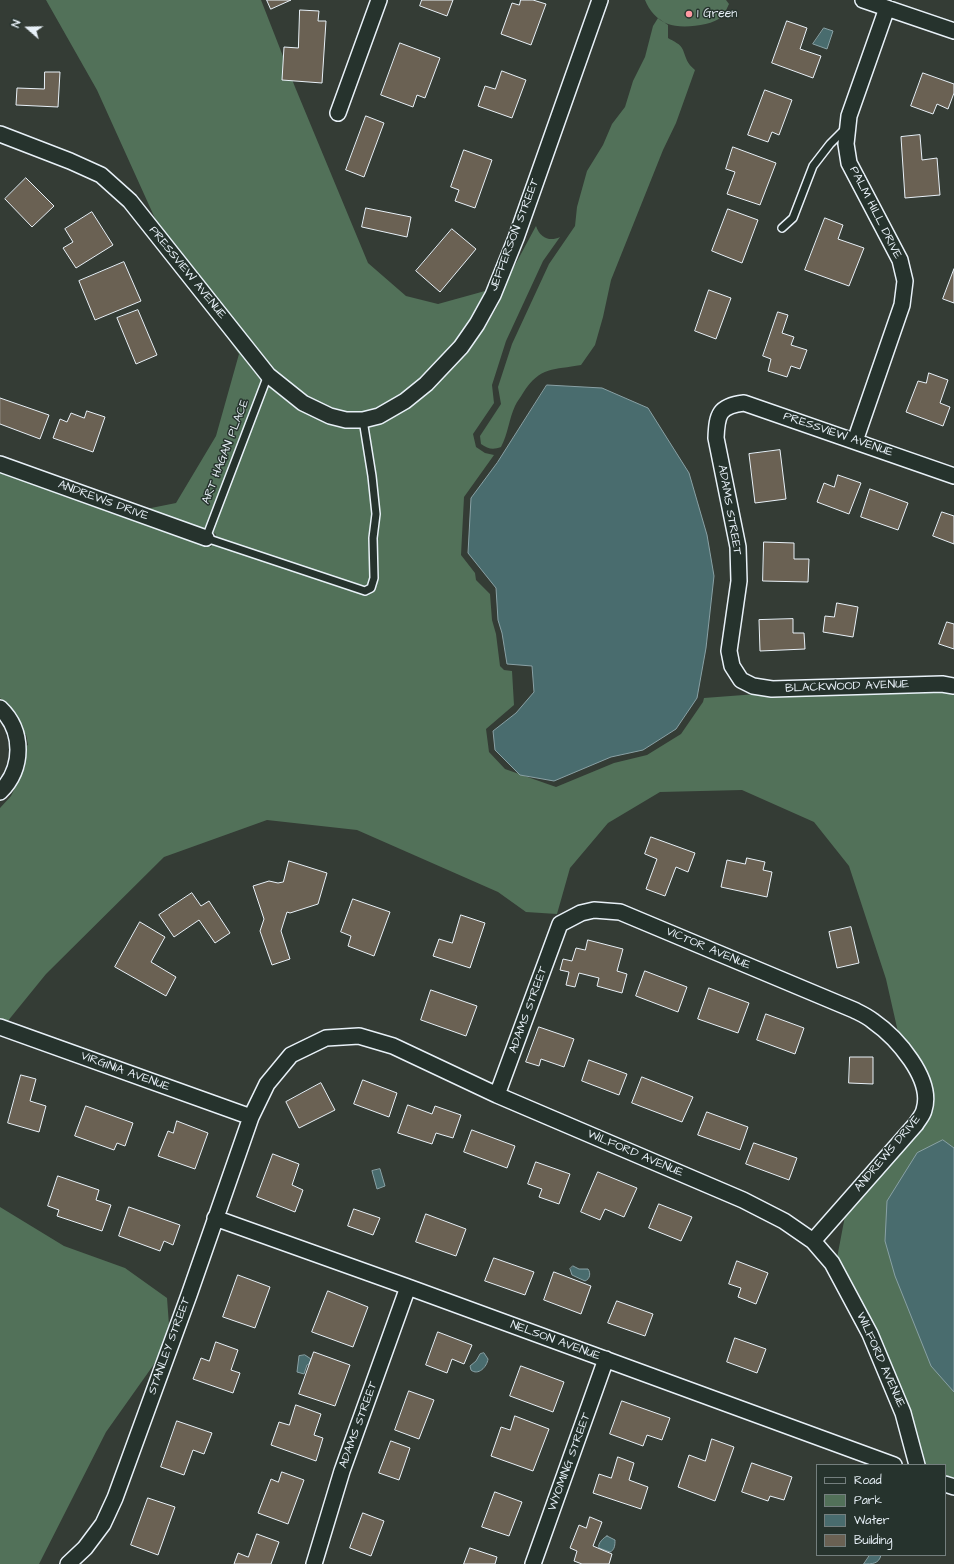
<!DOCTYPE html>
<style>
body{margin:0}
#map{position:relative;width:954px;height:1564px;overflow:hidden;background:#343c35;font-family:"Architects Daughter",sans-serif}
canvas{display:block}
.legend{position:absolute;left:816px;top:1464px;width:130px;height:92px;box-sizing:border-box;background:#26332d;border:1px solid #747f7e;margin:0;padding:5px 7px;list-style:none;font-size:12px;color:#e8f1f8}
.legend li{display:flex;align-items:center;gap:8px;height:20px}
.legend b{width:20px;border:1px solid #747f7e}
.north{position:absolute;left:8px;top:8px;width:40px;height:40px;-webkit-text-stroke:3px #26332d;paint-order:stroke;rotate:290deg;font-size:11px;font-weight:700;line-height:16px;text-align:center;color:#e8f1f8}
.north::after{content:'';display:block;margin:auto;width:14px;height:18px;background:#e8f1f8;clip-path:polygon(50% 0,100% 100%,50% 72%,0 100%)}
</style>
<div id="map">
<canvas width="954" height="1564"></canvas>
<ul class="legend">
<li><b style="height:5px;background:#26332d"></b>Road</li>
<li><b style="height:11px;background:#527159"></b>Park</li>
<li><b style="height:11px;background:#496c6e"></b>Water</li>
<li><b style="height:11px;background:#6a6153"></b>Building</li>
</ul>
<div class="north">N</div>
</div>
<script>
const c = document.querySelector('canvas').getContext('2d');
c.lineJoin = 'round';
function paint(path, color) {
  c.fillStyle = color;
  c.fill(path, 'evenodd');
}
function stroke(path, color, width, dash) {
  c.strokeStyle = color;
  c.lineWidth = width;
  c.lineCap = dash ? 'butt' : 'round';
  c.setLineDash(dash || []);
  c.stroke(path);
}
function write(font, color, halo, rows, align = 'center') {
  c.font = font + ' "Architects Daughter",sans-serif';
  c.lineWidth = 3;
  c.setLineDash([]);
  c.textBaseline = 'middle';
  c.strokeStyle = halo;
  c.fillStyle = color;
  for (const [text, x, y, turn = 0] of rows) {
    c.save();
    c.translate(x, y);
    c.rotate((+turn || 0) * Math.PI / 180);
    c.textAlign = isNaN(turn) ? turn : align;
    if (halo) c.strokeText(text, 0, 0);
    c.fillText(text, 0, 0);
    c.restore();
  }
}
paint(new Path2D(`
 M46,0H261L295,87L368,263L406,296L438,304L485,291L470,321L455,342L420,379L400,396L375,410L361,413H346L333,410L308,398L274,370L158,225L97,90Z
 M645,0H726L729,4C727,8 725,14 721,17C712,26 680,29 668,24C657,20 649,10 645,0Z
 M658,18L668,25V38C673,41 681,44 683,50C687,60 686,62 695,70L676,123L663,150L611,280L603,317L595,345L581,365C554,370 540,366 523,393C521,397 517,401 515,406C509,419 508,434 501,447C493,450 488,449 481,444L480,436L501,404L498,387L512,344L549,264L575,226L577,207L587,171L603,145L612,124L625,107L633,81L645,57L653,26Z
 M536,226C540,238 550,242 560,237L543,261L506,341L492,385L494,403L473,434L476,447L485,453L494,455L464,497L461,555L475,573L476,580L490,594L492,620L496,634L500,666L504,670L512,671L514,705L486,729L489,752L505,769L556,787L614,763L647,755L681,734L703,702L704,698L757,694L942,691L954,694V1479L945,1476V1465H925L910,1411L878,1332L837,1258L845,1216L923,1128L932,1112L934,1095L929,1076L917,1055L898,1032L886,979L849,866L814,822L742,790L660,792L608,823L570,868L557,914L526,912L498,892L357,830L267,820L164,857L46,974L7,1022L0,1019V808L11,796L25,767L26,746L28,745L26,734H24L16,714L0,698V472L211,547L216,534L146,509L176,503L216,436L239,354L213,318L261,379L344,427L358,428V429L371,427V426L383,423L411,407L432,389L467,351L484,329L498,305L508,278Z
 M0,1207L64,1246L125,1268L167,1298L169,1325L157,1360L106,1432L39,1564H0Z`), '#527159');
const water = new Path2D(`
 M824,28L833,31L827,49L813,44Z
 M547,385L602,388L648,408L689,473L707,535L714,576L706,648L697,698L676,729L643,750L611,757L554,781L520,775L495,750L493,731L516,713L534,692L532,666L507,664L502,633L498,620L496,588L468,553L471,498L497,463Z
 M943,1140L954,1148V1392L931,1366L895,1276L885,1241L887,1201L917,1153Z
 M380,1169L385,1186L377,1189L372,1171Z
 M573,1266L579,1269H588C591,1273 590,1279 585,1281L572,1275L570,1269Z
 M484,1353L488,1359C487,1367 478,1376 471,1370L470,1366L476,1361L480,1354Z
 M305,1355L311,1359L309,1364L307,1365L304,1374L297,1372L299,1356Z
 M607,1536L615,1540C615,1544 615,1550 610,1552L599,1548C597,1544 604,1537 607,1536Z
 M870,1555H881C879,1564 872,1564 864,1564Z`);
paint(water, '#496c6e');
stroke(water, '#89a1a5', 1);
const building = new Path2D(`
 M267,0H291L271,9Z
 M422,0H453L447,16L420,6Z
 M521,0H533L546,4L531,45L501,34L512,3L519,5Z
 M300,10L319,11L318,21H326L322,83L282,80L284,47L298,48Z
 M787,21L807,28L800,49L821,56L813,78L772,63Z
 M400,43L440,58L425,98L417,95L413,107L381,95Z
 M502,71L526,80L512,118L478,106L485,86L495,89Z
 M45,72H60L58,107L16,105L17,88L44,89Z
 M923,73L954,84V93L948,109L937,104L933,114L911,106Z
 M765,90L792,100L779,135L772,132L768,142L748,135Z
 M366,116L384,123L364,177L346,170Z
 M920,135L922,160L937,158L940,195L905,198L901,137Z
 M733,147L776,163L760,205L727,194L735,172L726,169Z
 M464,150L492,160L475,208L455,201L459,190L451,187Z
 M26,178L54,206L32,227L5,199Z
 M366,208L411,217L407,237L362,227Z
 M728,209L758,220L742,263L712,251Z
 M92,212L113,245L76,268L63,248L73,242L65,229Z
 M825,218L843,225L838,239L864,248L849,286L805,270Z
 M452,229L476,249L440,292L416,271Z
 M124,262L141,301L95,320L79,281Z
 M954,269V303L943,299Z
 M709,290L731,298L716,339L695,331Z
 M138,310L157,355L136,364L117,318Z
 M778,312L788,315L782,333L794,337L791,345L807,350L800,369L791,366L787,377L768,371L771,359L763,356Z
 M929,373L948,380L940,403L950,407L943,426L906,412L918,381L926,383Z
 M0,398L49,415L40,439L0,424Z
 M87,411L105,417L93,452L53,438L60,419L67,422L71,413L84,418Z
 M780,450L786,499L755,503L749,454Z
 M838,475L861,483L849,514L817,502L824,483L834,487Z
 M870,489L908,503L898,530L861,517Z
 M942,512L954,516V544L933,536Z
 M764,542L794,543V559H809L808,582L763,581Z
 M837,603L858,607L853,637L823,632L825,616L834,617Z
 M793,619V633H804L805,649L760,651L759,620Z
 M947,622L954,624V649L939,644Z
 M651,837L695,853L688,872L676,867L665,896L646,889L657,859L645,854Z
 M747,858L765,862L763,870L772,872L767,897L721,887L727,860L745,864Z
 M289,861L327,873L318,904L290,913L287,912L281,931L290,959L272,965L260,931L264,919L253,886L269,881L278,883L283,882Z
 M192,893L201,906L209,901L230,933L215,943L199,920L174,937L159,915Z
 M353,899L390,912L374,956L348,946L351,936L341,932Z
 M461,915L485,923L470,968L433,956L439,939L452,943Z
 M140,922L165,937L151,962L176,977L166,996L115,967Z
 M851,927L859,963L837,968L829,932Z
 M588,940L623,949L617,971L627,974L622,993L597,986L599,978L579,973L575,987L566,985L569,972L560,970L563,959L572,961L576,948L585,950Z
 M645,971L687,987L678,1012L636,996Z
 M709,988L749,1003L738,1033L698,1019Z
 M431,990L477,1006L466,1036L421,1020Z
 M766,1014L804,1028L795,1054L757,1040Z
 M539,1027L574,1039L564,1067L541,1059L539,1066L526,1062Z
 M850,1057H873V1084L849,1083Z
 M589,1060L627,1074L619,1095L582,1081Z
 M21,1075L36,1079L30,1101L46,1106L39,1132L8,1123Z
 M642,1077L693,1097L682,1122L632,1103Z
 M363,1080L397,1093L389,1117L354,1104Z
 M321,1083L335,1110L299,1128L286,1102Z
 M408,1105L432,1114L435,1106L461,1115L453,1138L436,1133L432,1144L398,1133Z
 M86,1106L133,1123L125,1146L117,1143L114,1150L75,1136Z
 M707,1112L748,1127L740,1150L698,1135Z
 M177,1121L208,1133L195,1169L158,1156L168,1131L173,1133Z
 M472,1130L515,1146L507,1168L464,1152Z
 M754,1143L797,1158L789,1180L746,1164Z
 M273,1154L299,1164L292,1185L303,1190L295,1212L257,1197Z
 M536,1162L570,1174L559,1204L539,1197L542,1189L528,1184Z
 M598,1172L637,1188L624,1217L605,1209L600,1220L581,1212Z
 M58,1176L99,1190L96,1200L111,1205L102,1231L57,1216L59,1210L48,1206Z
 M659,1204L692,1217L681,1241L649,1228Z
 M129,1207L180,1225L173,1245L164,1241L160,1251L119,1236Z
 M354,1209L380,1218L373,1235L348,1226Z
 M426,1214L466,1229L456,1256L416,1242Z
 M494,1258L534,1272L525,1295L485,1281Z
 M737,1261L768,1273L756,1304L738,1297L741,1288L729,1284Z
 M554,1272L591,1286L581,1314L544,1300Z
 M238,1275L270,1287L255,1328L223,1317Z
 M328,1291L368,1307L353,1347L312,1332Z
 M617,1301L653,1314L645,1336L608,1323Z
 M438,1332L472,1345L464,1364L452,1359L447,1373L426,1365Z
 M735,1338L766,1349L757,1373L727,1362Z
 M216,1342L238,1350L231,1370L240,1373L233,1393L193,1379L201,1358L209,1361Z
 M314,1352L350,1365L335,1406L299,1394Z
 M521,1366L564,1382L553,1412L510,1396Z
 M409,1391L434,1400L419,1439L395,1430Z
 M622,1401L670,1418L662,1440L647,1435L643,1446L610,1434Z
 M296,1405L321,1414L314,1435L323,1438L316,1461L271,1445L279,1422L289,1425Z
 M515,1416L549,1429L533,1471L491,1456L501,1427L510,1430Z
 M177,1421L212,1433L204,1454L193,1450L184,1475L161,1467Z
 M712,1439L734,1447L715,1501L678,1487L689,1455L705,1461Z
 M391,1441L410,1448L399,1480L379,1473Z
 M618,1457L634,1463L629,1480L648,1487L641,1509L593,1493L599,1474L611,1478Z
 M752,1463L792,1477L784,1500L770,1496L768,1501L742,1492Z
 M282,1472L304,1480L288,1524L258,1513L271,1479L278,1482Z
 M495,1492L522,1502L509,1536L482,1527Z
 M148,1498L175,1507L158,1555L131,1545Z
 M363,1513L384,1521L371,1556L350,1548Z
 M590,1517L602,1522L593,1546L612,1554L609,1564H582L574,1561L577,1551L570,1548L579,1525L586,1528Z
 M257,1534L279,1542L271,1564H234L238,1553L248,1557Z
 M470,1548L497,1557L495,1564H464Z`);
paint(building, '#6a6153');
stroke(building, '#e8f1f8', 1);
const lane = new Path2D(`
 M782,228L793,218L813,166L830,144L845,129
 M268,375L206,538L365,591L371,588L374,578L373,538L376,514L372,476L363,420`);
const street = new Path2D(`
 M863,0L954,31
 M338,113L379,0
 M0,134L70,161L101,175L130,201L268,375L303,403L330,416L346,420H363L379,416L405,401L426,384L461,347L477,324L493,295L516,238L600,0
 M855,441L902,305L905,281L900,260L849,163L846,144L849,116L887,8
 M0,464L206,538
 M954,476L744,403C719,406 717,414 716,438L738,547L739,581L729,651L732,666L741,680L753,686L772,689L942,684L954,686
 M0,708C24,731 24,768 0,792
 M0,1027L251,1117
 M497,1095L560,924L581,913L594,910L620,912L854,1010C860,1013 867,1016 873,1021C896,1037 934,1079 924,1110C923,1115 919,1119 916,1124L813,1241
 M215,1218L408,1287L894,1465
 M945,1484L954,1487
 M68,1564L85,1548L103,1524L115,1498L189,1295L251,1117L267,1084L291,1055L326,1038L359,1036L393,1046L497,1095L743,1200L784,1221L813,1241L832,1263L870,1334L903,1413L917,1465
 M314,1564L342,1471L408,1287
 M533,1564L606,1359`);
stroke(lane, '#e8f1f8', 10);
stroke(street, '#e8f1f8', 18);
stroke(lane, '#26332d', 7);
stroke(street, '#26332d', 15);
for (const [x, y, r, color] of [
 [689,14,4,"#ff9aa2"]
]) {
  const dot = new Path2D();
  dot.arc(x, y, r, 0, 2 * Math.PI);
  c.fillStyle = color;
  c.fill(dot);
  stroke(dot, '#26332d', 1.5);
}
write('12px', '#e8f1f8', '#26332d', [
 ["1 Green",697,14]
], 'left');
write('12px', '#e8f1f8', '#26332d', [
 ["PALM HILL DRIVE",875,213,63],
 ["JEFFERSON STREET",515,235,-69],
 ["PRESSVIEW AVENUE",187,273,51],
 ["PRESSVIEW AVENUE",838,435,19],
 ["ART HAGAN PLACE",226,452,-69],
 ["ANDREWS DRIVE",103,501,20],
 ["ADAMS STREET",729,510,80],
 ["BLACKWOOD AVENUE",847,687,-2],
 ["VICTOR AVENUE",708,949,23],
 ["ADAMS STREET",529,1010,-70],
 ["VIRGINIA AVENUE",125,1072,20],
 ["WILFORD AVENUE",635,1154,23],
 ["ANDREWS DRIVE",888,1154,-50],
 ["NELSON AVENUE",555,1341,20],
 ["STANLEY STREET",170,1346,-70],
 ["WILFORD AVENUE",880,1360,66],
 ["ADAMS STREET",359,1425,-70],
 ["WYOMING STREET",570,1462,-70]
]);
</script>
